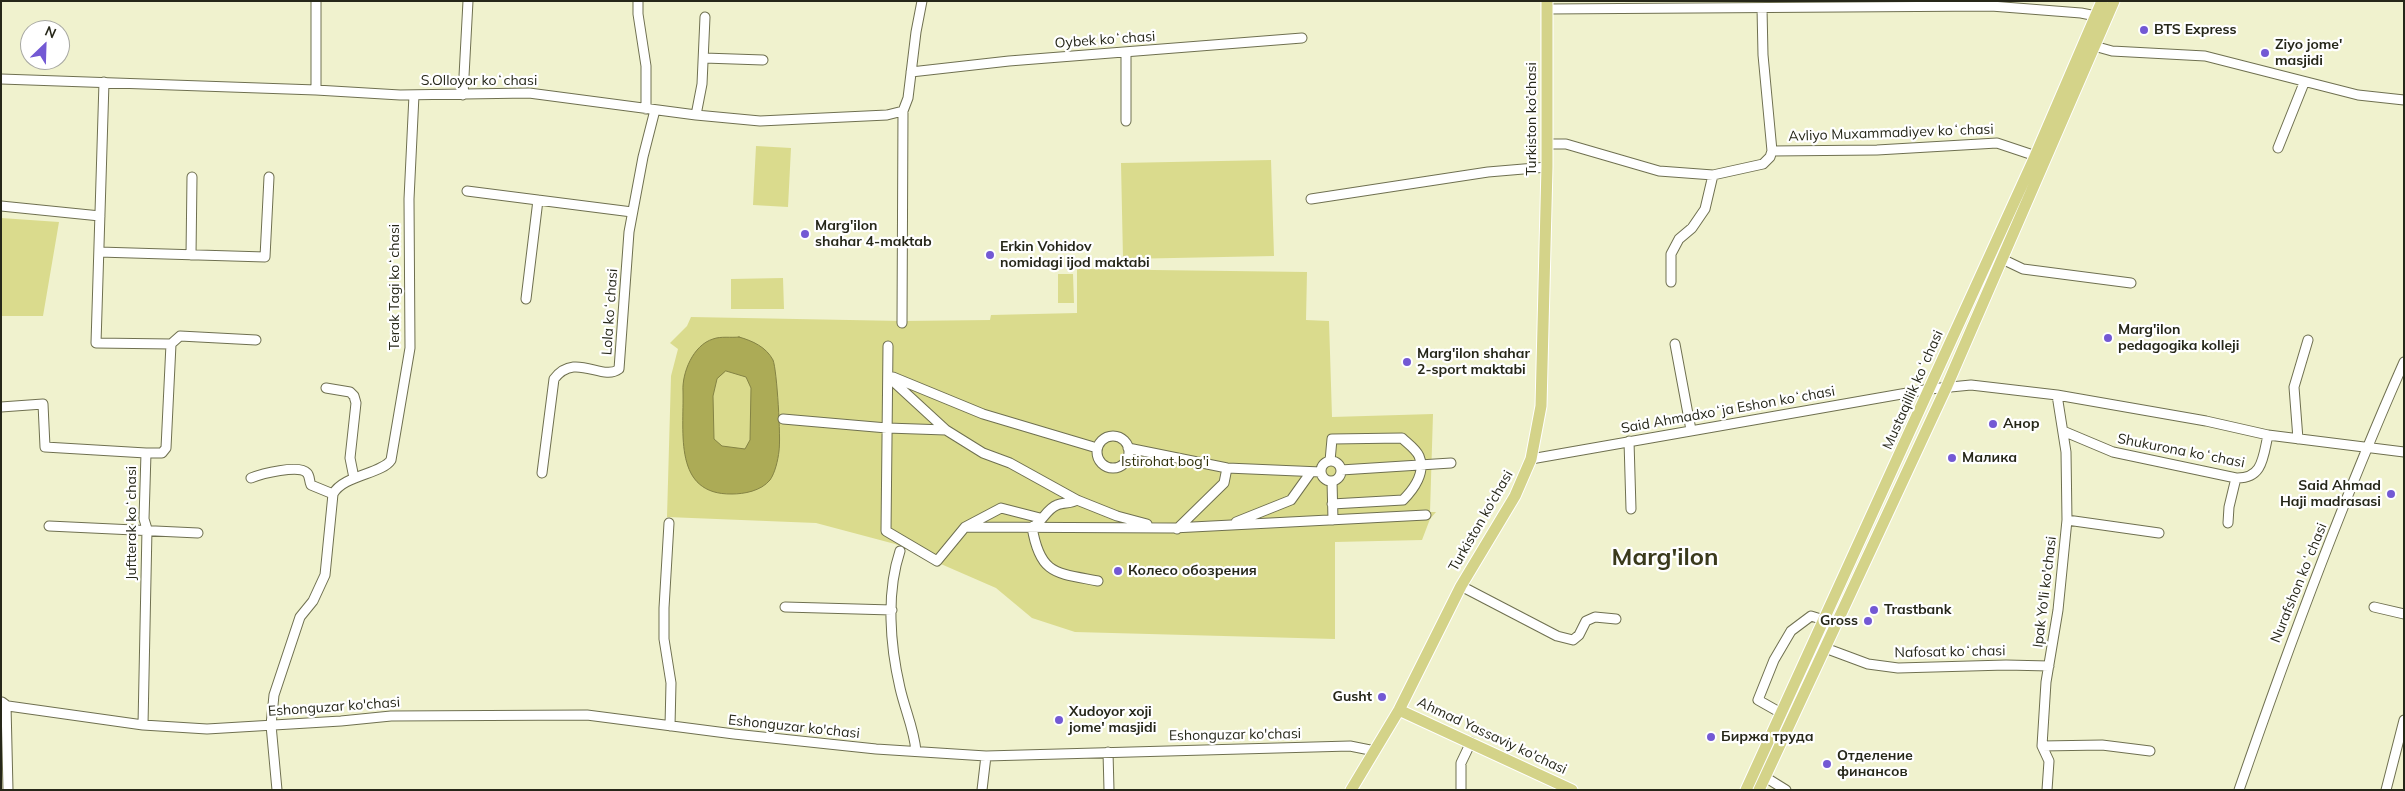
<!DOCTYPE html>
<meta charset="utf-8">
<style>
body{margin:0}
#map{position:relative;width:2405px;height:791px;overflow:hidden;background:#f0f2ce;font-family:Mulish,sans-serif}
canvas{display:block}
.frame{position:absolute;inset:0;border:2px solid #262719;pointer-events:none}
.north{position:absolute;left:20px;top:20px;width:50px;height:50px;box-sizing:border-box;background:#fff;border:1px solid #a8a9a3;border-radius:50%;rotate:24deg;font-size:14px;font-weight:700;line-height:20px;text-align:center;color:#262719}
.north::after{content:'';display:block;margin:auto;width:18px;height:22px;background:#7359d4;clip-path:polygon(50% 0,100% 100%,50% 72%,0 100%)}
</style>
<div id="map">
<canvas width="2405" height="791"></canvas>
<div class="frame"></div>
<div class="north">N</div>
</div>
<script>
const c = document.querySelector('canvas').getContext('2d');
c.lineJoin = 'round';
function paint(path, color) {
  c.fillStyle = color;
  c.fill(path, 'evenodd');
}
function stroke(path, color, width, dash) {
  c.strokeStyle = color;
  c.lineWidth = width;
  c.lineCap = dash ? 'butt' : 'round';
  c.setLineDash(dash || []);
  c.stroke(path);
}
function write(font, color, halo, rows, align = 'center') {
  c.font = font + ' Mulish,sans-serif';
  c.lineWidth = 4.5;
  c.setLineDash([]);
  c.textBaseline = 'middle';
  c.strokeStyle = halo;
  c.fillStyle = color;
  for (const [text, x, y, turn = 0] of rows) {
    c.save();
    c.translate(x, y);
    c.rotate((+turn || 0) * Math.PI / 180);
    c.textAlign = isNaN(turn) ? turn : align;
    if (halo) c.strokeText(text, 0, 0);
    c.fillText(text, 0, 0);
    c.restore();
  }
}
paint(new Path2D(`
 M756,146L791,148L788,207L753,205Z
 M1271,160L1274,256L1123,259L1121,163Z
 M1,218L59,222L43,316H1Z
 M1077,269L1307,272L1306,320L1329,321L1332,417L1433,414L1430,512H1436L1430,519L1422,540L1335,542V639L1075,632L1032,618L996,588L895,544L816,523L667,517L671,376L678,349L670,343L687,326L691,317L902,321L990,320L991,315L1077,313Z
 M1058,274H1073L1074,303H1058Z
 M783,278L784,309H731V279Z`), '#dadb8d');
const water = new Path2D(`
 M739,337C753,341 766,347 773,360C777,370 781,439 779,451C778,460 775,473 770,480C761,491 744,494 732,494C673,495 684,433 683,391C682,373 693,345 713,339C721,336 731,338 739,337ZM726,371L746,377L751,388L750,440L745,449L722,446L714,439L713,396L717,379Z`);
paint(water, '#acab56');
stroke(water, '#848344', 1);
const minor = new Path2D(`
 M316,1V90
 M638,1V14L646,66V109
 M1762,8L1763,55L1772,151
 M1547,9L1991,6L2081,13L2101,17
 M2094,46L2112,51L2205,56L2358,95L2404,100
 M1126,52V121
 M704,58L763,60
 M911,72L1009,61L1302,38
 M1,79L316,90L400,95L529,93L696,115L760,121L887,115L903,111L908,98L916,32L922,1
 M104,82L96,343L171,344L166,448L162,453H146L144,519L147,529L143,725
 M463,95L468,1
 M696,115L702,84L705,17
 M1547,144H1566L1659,171L1713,175L1763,164L1770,157L1772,151L1877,150L1997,143L2036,156
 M2278,148L2304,83
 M467,191L632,212
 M1311,199L1488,172L1547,167
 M1,206L100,216
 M99,252L265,257L269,177
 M191,255L192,177
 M2002,259L2023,269L2131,283
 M1671,282V254L1679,239L1692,228L1705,209L1713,175
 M526,299L538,200
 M902,323L903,111
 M171,344L180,336L256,340
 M1675,344L1691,430
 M888,346L886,531L937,561L965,527L1001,508L1040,518
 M893,377L983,414L1097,448
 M895,378L896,384L946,430L983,453L1010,463L1077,500L1117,516L1147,524
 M326,388L350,392L354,396L356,403L350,458L354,478
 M1,407L43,404L45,447L146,453
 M783,419L887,428L946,430
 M2063,431L2113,452L2236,478C2263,479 2263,457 2268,435
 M1097 452a16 16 0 1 1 32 0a16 16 0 1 1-32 0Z
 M2298,439L2294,387L2308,340
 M1629,441L1631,509
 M1128,448L1227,468L1321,472
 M1531,459L1930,389L1971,385L2057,395L2206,421L2268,435L2404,452
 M1330,461L1332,439L1402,438C1407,443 1416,449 1419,456C1426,472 1414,489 1403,500L1332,504
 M1321 471a10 10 0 1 1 20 0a10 10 0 1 1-20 0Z
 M1341,470L1451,463
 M542,473L554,379C575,351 602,382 619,369L629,232L643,157L655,110
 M251,478C261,474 299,464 307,473C310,476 309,481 311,485L333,494
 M1332,481L1333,520
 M1077,500C1071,504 1063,502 1057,505C1046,509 1042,523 1032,527C1040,575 1056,573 1098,581
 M2067,520L2159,533
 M1236,522L1291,500L1311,472
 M669,523L664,608V639L671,683L670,726
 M2228,523L2229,507L2236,478
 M49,526L198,533
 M965,527L1173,528L1426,515
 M1177,529L1224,483L1227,468
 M900,551C886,593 890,645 900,688C905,710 914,729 916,751
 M1461,586L1557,636L1573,640L1579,635L1586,621L1595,617L1616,619
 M785,607L892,610
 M2374,607L2404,614
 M1825,648L1868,664L1898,668L2006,665L2049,666
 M2,702L6,705L8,790
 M1,705L143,725L207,729L341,721L391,716L587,715L734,734L876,749L986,756L1350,746L1375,751
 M1781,713L1758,700L1774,660L1791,631L1811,616L1824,620
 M2042,746L2102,745L2150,751
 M1108,752L1109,790
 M1765,777L1786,790
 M277,790L271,725L274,695L300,617L313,601L325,575L333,494C343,475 382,474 391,460L410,348L409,199L414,95
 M982,790L986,756
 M1461,790V763L1471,742
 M2047,790L2049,761L2042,746L2046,682L2058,610L2067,520L2066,452L2057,395
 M2239,790C2289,645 2342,502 2404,362
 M2386,790L2404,720`);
const major = new Path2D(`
 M1399,710L1572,790
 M1351,790L1399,710L1461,586L1515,496L1531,459L1541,406L1547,167V1
 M1746,790L2033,161L2102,1
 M1759,790L1946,388L2114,1`);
stroke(minor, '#6f7050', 11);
stroke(major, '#fff', 13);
stroke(minor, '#fff', 9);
stroke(major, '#d4d389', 11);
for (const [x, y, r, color] of [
 [2144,30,5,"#7359d4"],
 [2265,53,5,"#7359d4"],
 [805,234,5,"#7359d4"],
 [990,255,5,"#7359d4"],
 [2108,338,5,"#7359d4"],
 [1407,362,5,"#7359d4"],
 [1993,424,5,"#7359d4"],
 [1952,458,5,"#7359d4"],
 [2391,494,5,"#7359d4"],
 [1118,571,5,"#7359d4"],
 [1874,610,5,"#7359d4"],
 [1868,621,5,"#7359d4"],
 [1382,697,5,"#7359d4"],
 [1059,720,5,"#7359d4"],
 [1711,737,5,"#7359d4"],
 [1827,764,5,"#7359d4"]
]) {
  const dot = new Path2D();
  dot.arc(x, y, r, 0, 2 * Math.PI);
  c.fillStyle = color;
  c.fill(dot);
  stroke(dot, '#fff', 2);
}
write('bold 14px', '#262719', '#fff', [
 ["BTS Express",2154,30],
 ["Ziyo jome'",2275,45],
 ["masjidi",2275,61],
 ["Marg'ilon",815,226],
 ["shahar 4-maktab",815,242],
 ["Erkin Vohidov",1000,247],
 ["nomidagi ijod maktabi",1000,263],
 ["Marg'ilon",2118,330],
 ["pedagogika kolleji",2118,346],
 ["Marg'ilon shahar",1417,354],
 ["2-sport maktabi",1417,370],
 ["Анор",2003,424],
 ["Малика",1962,458],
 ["Said Ahmad",2381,486,"right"],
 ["Haji madrasasi",2381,502,"right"],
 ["Колесо обозрения",1128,571],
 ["Trastbank",1884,610],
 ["Gross",1858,621,"right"],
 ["Gusht",1372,697,"right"],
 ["Xudoyor xoji",1069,712],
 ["jome' masjidi",1069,728],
 ["Биржа труда",1721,737],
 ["Отделение",1837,756],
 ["финансов",1837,772]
], 'left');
write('14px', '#262719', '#fff', [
 ["Oybek koʻchasi",1105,40,-4],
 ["S.Olloyor koʻchasi",479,81],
 ["Turkiston ko’chasi",1532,119,-90],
 ["Avliyo Muxammadiyev koʻchasi",1891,133,-2],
 ["Terak Tagi koʻchasi",395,287,-90],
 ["Lola koʻchasi",610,312,-86],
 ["Mustaqillik koʻchasi",1913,390,-66],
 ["Said Ahmadxoʻja Eshon koʻchasi",1728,410,-10],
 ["Shukurona koʻchasi",2181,451,11],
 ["Turkiston ko’chasi",1481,521,-60],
 ["Juftterak koʻchasi",132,523,-90],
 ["Nurafshon koʻchasi",2299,583,-68],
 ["Ipak Yo'li ko'chasi",2045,592,-83],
 ["Nafosat koʻchasi",1950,652,-1],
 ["Eshonguzar ko'chasi",334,707,-4],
 ["Eshonguzar ko'chasi",794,727,6],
 ["Eshonguzar ko'chasi",1235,735,-1],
 ["Ahmad Yassaviy ko'chasi",1492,736,25]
]);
write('14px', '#2f2f08', '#fff', [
 ["Istirohat bog'i",1165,462]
]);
write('bold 24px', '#3a3a1c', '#fff', [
 ["Marg'ilon",1665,558]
]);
</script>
